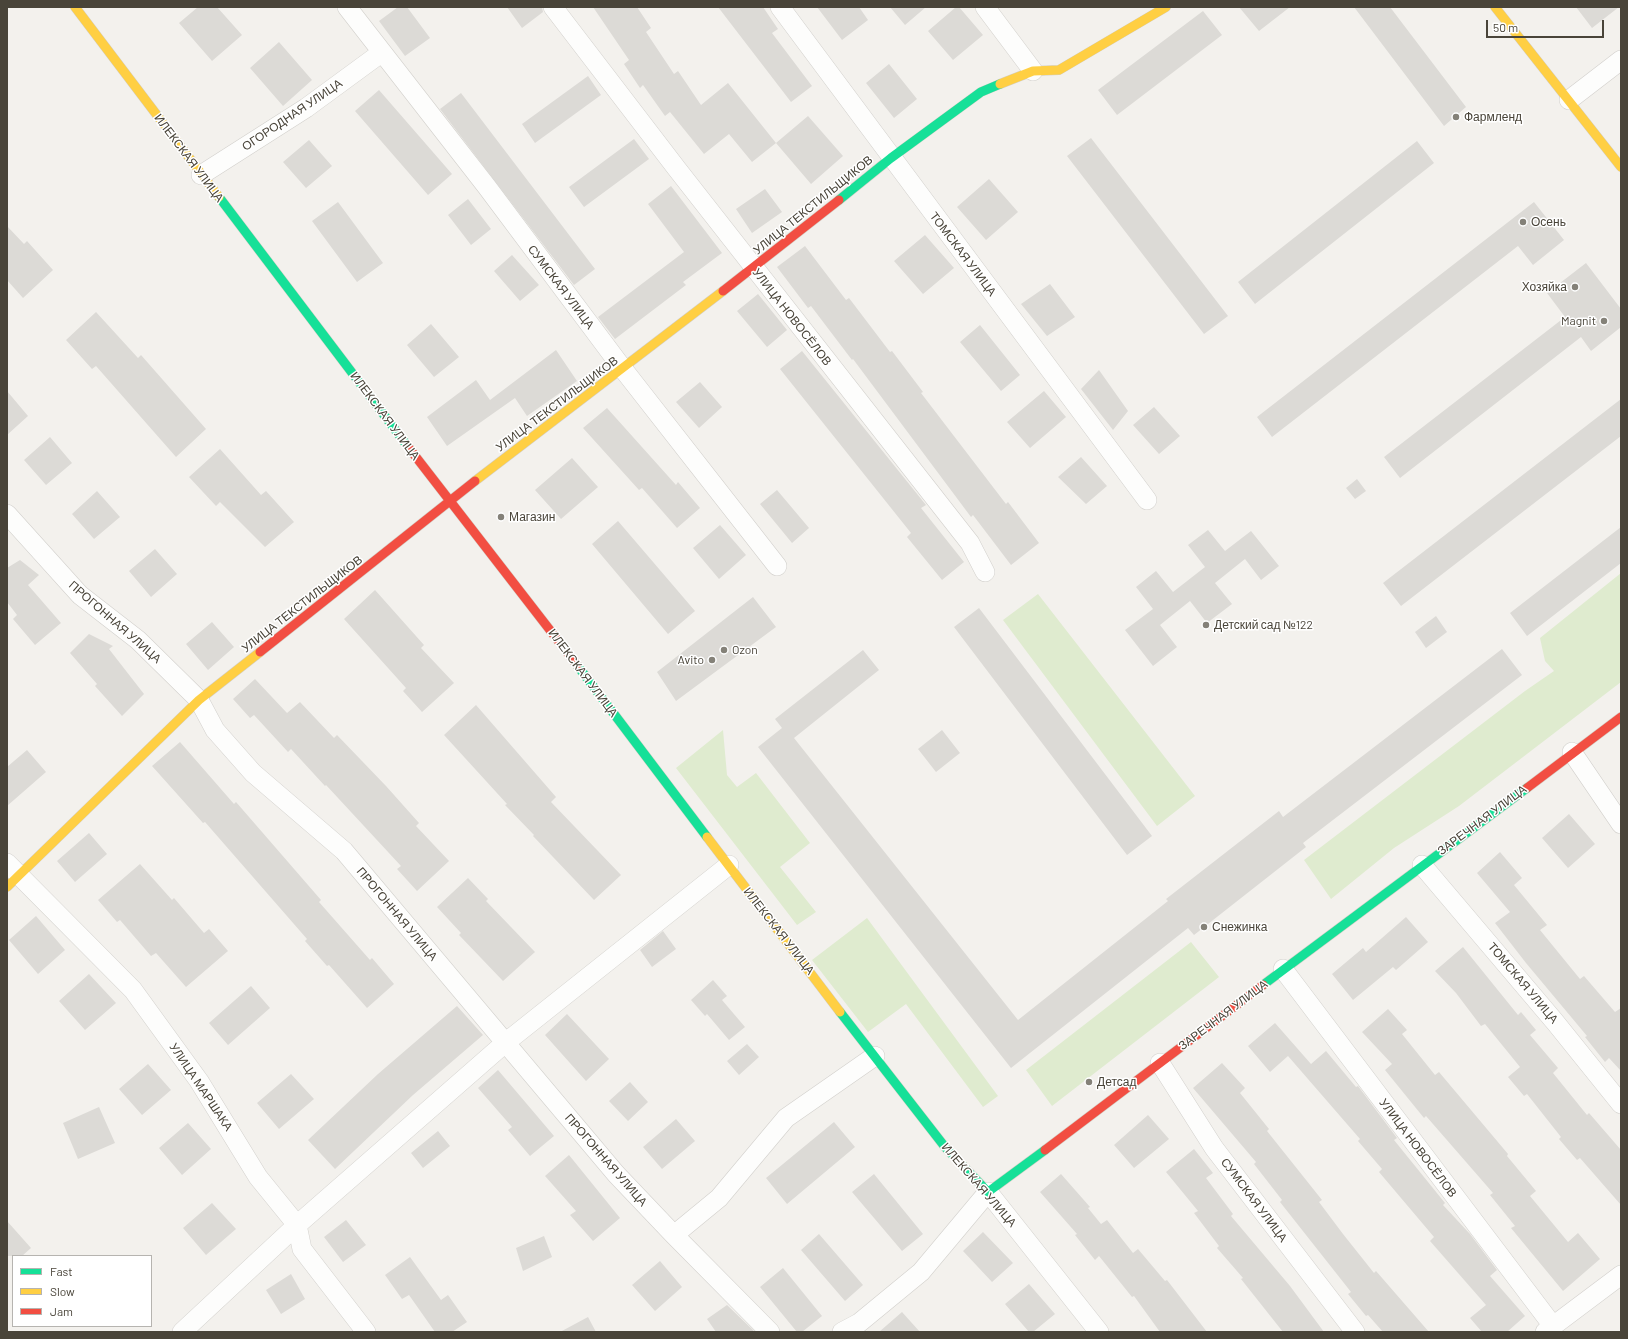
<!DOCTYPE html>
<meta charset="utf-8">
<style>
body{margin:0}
#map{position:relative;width:1628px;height:1339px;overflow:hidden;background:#f3f1ed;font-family:Barlow,sans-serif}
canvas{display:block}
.frame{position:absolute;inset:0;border:8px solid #494439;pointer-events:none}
.legend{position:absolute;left:12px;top:1255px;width:140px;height:72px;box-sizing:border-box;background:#fff;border:1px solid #b6b4b0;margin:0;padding:5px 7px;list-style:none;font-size:12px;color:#494439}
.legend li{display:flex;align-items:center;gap:8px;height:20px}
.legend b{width:20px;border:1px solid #b6b4b0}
.scale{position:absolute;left:1486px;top:20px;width:118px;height:18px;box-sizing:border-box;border:2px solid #494439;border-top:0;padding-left:5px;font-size:12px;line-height:14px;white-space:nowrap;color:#494439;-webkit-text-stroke:3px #fff;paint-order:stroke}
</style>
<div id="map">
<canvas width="1628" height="1339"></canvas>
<div class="frame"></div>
<ul class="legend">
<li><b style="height:5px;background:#16e098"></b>Fast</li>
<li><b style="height:5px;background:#ffcf43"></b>Slow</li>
<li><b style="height:5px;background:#f24e42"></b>Jam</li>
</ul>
<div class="scale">50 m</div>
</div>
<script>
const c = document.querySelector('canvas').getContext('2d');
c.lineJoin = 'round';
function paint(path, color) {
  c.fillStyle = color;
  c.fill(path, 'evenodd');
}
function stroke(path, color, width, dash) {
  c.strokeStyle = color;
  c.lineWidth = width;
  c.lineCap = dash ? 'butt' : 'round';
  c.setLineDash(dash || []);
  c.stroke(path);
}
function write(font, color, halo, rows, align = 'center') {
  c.font = font + ' Barlow,sans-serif';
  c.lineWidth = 3;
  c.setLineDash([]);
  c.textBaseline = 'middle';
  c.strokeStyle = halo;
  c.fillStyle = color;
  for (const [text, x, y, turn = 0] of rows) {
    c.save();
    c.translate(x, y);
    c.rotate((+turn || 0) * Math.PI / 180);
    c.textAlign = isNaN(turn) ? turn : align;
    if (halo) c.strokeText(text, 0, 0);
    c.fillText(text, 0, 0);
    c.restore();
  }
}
paint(new Path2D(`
 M1621,573V682L1459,806L1394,848L1331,899L1304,860L1525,691L1554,671L1545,661L1540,638Z
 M1038,594L1195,796L1157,826L1003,620Z
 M723,730L727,775L737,787L756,773L810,843L780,867L816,912L797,925L676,768Z
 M867,918L998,1096L983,1107L906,1004L868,1032L812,960Z
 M1191,942L1219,977L1052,1106L1026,1070Z`), '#dfebcf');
paint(new Path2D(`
 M198,7H217L242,35L212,61L179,23Z
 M398,7H407L430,38L405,56L379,21Z
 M507,7H542L543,12L522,28Z
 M593,7H637L651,28L646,32L674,74L678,71L701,105L728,83L776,143L752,162L729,134L704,154L670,112L665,116L643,85L640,88L624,64L629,60Z
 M718,7H763L778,29L772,33L812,86L791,102Z
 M817,7H859L868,20L842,40Z
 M890,7H926L905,25Z
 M956,7H959L983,35L953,60L928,31Z
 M1239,7H1290L1259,31Z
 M1354,7H1390L1466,107L1444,126Z
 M1576,7H1619L1592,28Z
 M1203,11L1222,35L1117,115L1098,90Z
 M279,42L312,80L283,106L250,68Z
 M889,64L917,99L894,118L866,83Z
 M588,76L601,95L535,143L522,124Z
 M379,90L452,174L428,195L355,111Z
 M461,93L595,269L574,285L440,109Z
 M808,116L843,156L811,184L776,143Z
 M1091,138L1228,316L1204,334L1067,156Z
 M634,139L649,159L584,207L569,187Z
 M309,140L332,166L306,188L283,162Z
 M1417,141L1434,163L1255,304L1238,282Z
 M989,179L1018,212L986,240L957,207Z
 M671,186L722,253L683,282L686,285L615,339L598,317L684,252L648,204Z
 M765,189L782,212L752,233L736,209Z
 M468,199L491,229L471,245L448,215Z
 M338,202L383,263L357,282L312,221Z
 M1534,202L1564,240L1533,265L1518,246L1272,437L1257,417Z
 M7,226L24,244L27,241L53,270L23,298L7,280Z
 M925,235L954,268L923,294L894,261Z
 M805,246L846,300L849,298L890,352L892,351L923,392L921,393L1006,504L1008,502L1039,543L1011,565L973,515L971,517L853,359L852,360L811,306L808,308L777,267Z
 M512,255L539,285L520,301L494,271Z
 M1586,263L1621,309V327L1591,351L1581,337L1400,478L1384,457L1565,317L1547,293Z
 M1050,284L1075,317L1047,336L1021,304Z
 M758,294L787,330L767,347L737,311Z
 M96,312L138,358L141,355L206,429L176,457L96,366L92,369L66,340Z
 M431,324L459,357L434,377L407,345Z
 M980,325L1020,375L1001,391L960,342Z
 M556,350L577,381L527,416L515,398L447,446L427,417L476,380L490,400Z
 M802,351L926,505L921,508L964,562L942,580L907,537L911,533L780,369Z
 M1099,370L1128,411L1113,430L1081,389Z
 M700,382L722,407L699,428L676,402Z
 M7,391L28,416L7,435Z
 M1044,391L1066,417L1030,448L1007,422Z
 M1621,399V436L1401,606L1383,583Z
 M1154,407L1180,436L1159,454L1133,425Z
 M607,408L676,485L678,482L700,508L677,528L642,488L639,490L583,428Z
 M50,437L72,463L46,485L24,460Z
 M220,449L261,495L266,491L294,522L265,547L220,502L216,506L189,477Z
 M1081,457L1107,486L1086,504L1058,477Z
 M572,458L598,487L561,519L535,490Z
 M1357,479L1366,491L1355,499L1346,488Z
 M777,490L809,528L792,543L760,504Z
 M97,491L120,517L94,539L72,514Z
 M618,521L695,611L668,634L592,544Z
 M720,525L746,555L719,579L693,548Z
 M1621,527V563L1527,636L1510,613Z
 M1208,530L1225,551L1251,531L1279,566L1261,580L1245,559L1215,583L1232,604L1207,623L1190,601L1160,625L1177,647L1153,666L1125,630L1153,609L1136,587L1156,571L1173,592L1205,567L1188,545Z
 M155,549L177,574L151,597L129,571Z
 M20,560L39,575L28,585L61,623L35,645L13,619L17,615L7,602V568Z
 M375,590L424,645L421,648L454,683L422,712L403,691L406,688L344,619Z
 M753,597L776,627L676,701L657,672Z
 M979,608L1152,836L1127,855L954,627Z
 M1436,616L1447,632L1426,648L1415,632Z
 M212,622L234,647L208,670L186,644Z
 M89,634L113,646L109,649L144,694L122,716L95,686L97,684L70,653Z
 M1502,649L1522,675L1303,843L1306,847L1194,935L1188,928L1011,1068L758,747L782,728L775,719L863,650L879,670L794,738L1018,1020L1168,901L1166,899L1279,811L1283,817Z
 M255,679L287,713L300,702L334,738L337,735L386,786L419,823L416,826L449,861L417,891L397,869L401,866L326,785L325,786L291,749L288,752L254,715L250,718L233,699Z
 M476,705L556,797L551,802L621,875L594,900L533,836L534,835L505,805L507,804L444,735Z
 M942,730L960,753L936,772L918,749Z
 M180,742L234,804L236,802L321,900L319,902L370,960L372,958L394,984L367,1008L329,965L327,966L305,941L307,939L205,822L203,823L152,766Z
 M27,750L46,772L7,806V767Z
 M1569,814L1595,844L1568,868L1542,838Z
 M89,833L107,854L75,882L57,861Z
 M1500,852L1522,878L1514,885L1547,925L1540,930L1580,979L1584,976L1615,1012L1621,1008V1071L1609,1058L1605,1062L1585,1037L1587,1036L1526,963L1495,923L1510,912L1477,873Z
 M140,864L172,900L174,898L204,933L209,929L228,951L186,987L156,953L151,956L120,920L117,922L98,900Z
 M468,878L488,899L486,901L535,952L503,981L459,935L461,933L437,907Z
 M36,916L65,950L38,974L9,940Z
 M1406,917L1428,942L1396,970L1393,967L1353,1000L1332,974L1363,948L1366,952Z
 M663,931L676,949L652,967L640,950Z
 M1463,947L1518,1015L1521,1012L1536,1030L1530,1035L1558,1068L1553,1073L1587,1115L1589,1113L1621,1150V1205L1580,1158L1577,1160L1559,1139L1561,1137L1527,1094L1524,1096L1508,1077L1520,1067L1485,1024L1481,1026L1456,993L1435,971Z
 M89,974L116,1003L85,1030L59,1001Z
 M713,980L727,996L722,1000L745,1027L729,1040L707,1014L705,1016L691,1000Z
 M251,986L270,1008L228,1045L209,1023Z
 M457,1006L483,1035L413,1095L335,1169L308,1140L378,1074Z
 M1388,1009L1407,1030L1402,1034L1435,1075L1439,1072L1508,1154L1507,1156L1536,1191L1530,1196L1568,1242L1578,1233L1600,1259L1563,1291L1511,1228L1515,1226L1490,1195L1493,1193L1426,1116L1424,1118L1385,1070L1392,1064L1362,1032Z
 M567,1014L609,1059L586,1081L545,1035Z
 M1275,1023L1311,1064L1326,1051L1356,1087L1358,1086L1397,1138L1394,1140L1445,1203L1443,1205L1470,1234L1497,1270L1490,1276L1525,1316L1507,1332H1482L1470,1318L1486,1305L1430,1241L1434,1237L1379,1172L1382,1169L1358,1141L1360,1139L1288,1056L1270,1072L1248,1046Z
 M747,1044L759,1057L739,1075L727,1061Z
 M1222,1063L1245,1088L1240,1093L1269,1129L1267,1131L1322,1200L1319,1202L1343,1234L1374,1273L1376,1271L1429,1332H1383L1368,1315L1366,1316L1348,1294L1351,1292L1280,1202L1282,1200L1254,1164L1256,1162L1193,1088Z
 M148,1064L171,1090L142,1115L119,1089Z
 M498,1070L554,1136L530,1156L508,1130L512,1127L478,1088Z
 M291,1074L314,1099L279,1129L257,1103Z
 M630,1082L648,1102L628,1121L609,1101Z
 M99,1107L115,1143L78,1159L63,1123Z
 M1148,1115L1169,1139L1134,1168L1114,1145Z
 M676,1119L695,1141L662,1169L643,1147Z
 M834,1122L855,1147L787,1204L766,1178Z
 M188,1123L211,1149L182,1175L159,1148Z
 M438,1131L450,1146L423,1168L411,1153Z
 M1194,1149L1213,1173L1206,1178L1233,1214L1231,1216L1290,1286L1324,1332H1283L1241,1279L1243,1278L1217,1248L1219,1246L1194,1213L1198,1211L1166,1172Z
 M569,1155L620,1218L593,1241L570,1215L576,1211L545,1176Z
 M874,1174L923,1234L902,1251L852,1192Z
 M1061,1174L1090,1207L1088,1208L1101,1224L1107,1220L1133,1253L1138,1249L1165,1281L1167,1280L1207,1332H1160L1134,1296L1132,1297L1099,1256L1095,1260L1075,1235L1077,1234L1040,1192Z
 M212,1203L236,1229L206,1255L183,1228Z
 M346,1220L366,1245L343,1262L324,1237Z
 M7,1221L31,1248L22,1256H7Z
 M983,1232L1013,1263L992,1282L963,1251Z
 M819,1234L863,1285L845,1301L801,1250Z
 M544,1236L552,1257L523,1271L516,1248Z
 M410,1257L441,1300L448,1295L467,1322L452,1332H435L409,1295L402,1299L385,1275Z
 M660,1261L682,1287L655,1311L632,1285Z
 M783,1268L822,1316L802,1332H797L760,1287Z
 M291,1274L305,1299L281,1314L266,1290Z
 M1029,1284L1055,1314L1033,1332H1029L1005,1304Z
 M727,1305L753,1330L754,1332H716L707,1319Z
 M902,1312L920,1332H879Z
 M588,1317L596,1332H560Z`), '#dcdad6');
const street = new Path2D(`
 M347,7L487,187L623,369L777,566
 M553,7L677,169L970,543L985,572
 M780,7L1147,500
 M985,7L1033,71
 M1569,100L1621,60
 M201,175L306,108L381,53
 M7,514L80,595L138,640L199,700L215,730L253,773L344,851L616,1174L674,1235L770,1332
 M1572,752L1621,824
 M7,863L133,990L199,1081L258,1177L297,1225L302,1249L366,1332
 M1422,865L1555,1022L1621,1104
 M1283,969L1553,1326
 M1160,1063L1214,1148L1355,1332
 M674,1235L719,1198L786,1118L875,1056
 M182,1332L297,1225L505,1043L729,865
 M842,1332L859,1323L921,1272L988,1192L1099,1332
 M1545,1332L1621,1275`);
const fast = new Path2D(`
 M219,197L409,448
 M839,200L891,158L981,92L1000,84
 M577,665L707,837
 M1263,985L1527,788
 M840,1012L945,1147L988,1192L1045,1150`);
const slow = new Path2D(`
 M75,7L219,197
 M1495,7L1621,167
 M1000,84L1033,71L1059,70L1166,7
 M475,481L723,291
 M707,837L840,1012
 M7,887L199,700L260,652`);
const jam = new Path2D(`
 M723,291L839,200
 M409,448L577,665
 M260,652L475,481
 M1527,788L1621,717
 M1045,1150L1263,985`);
stroke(street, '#d1cfcb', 20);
stroke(fast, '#d2cec4', 10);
stroke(slow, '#d2cec4', 10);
stroke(jam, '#d2cec4', 10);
stroke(street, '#fdfdfc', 19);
stroke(fast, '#16e098', 9);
stroke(slow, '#ffcf43', 9);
stroke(jam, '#f24e42', 9);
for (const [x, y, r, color] of [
 [1456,117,4,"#848178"],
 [1523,222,4,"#848178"],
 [1575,287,4,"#848178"],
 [1604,321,4,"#848178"],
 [501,517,4,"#848178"],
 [1206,625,4,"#848178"],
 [724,650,4,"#848178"],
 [712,660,4,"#848178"],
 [1204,927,4,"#848178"],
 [1089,1082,4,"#848178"]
]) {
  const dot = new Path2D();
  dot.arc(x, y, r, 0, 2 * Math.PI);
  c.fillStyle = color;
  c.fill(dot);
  stroke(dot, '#fff', 1.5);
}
write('12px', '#494439', '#fff', [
 ["ОГОРОДНАЯ УЛИЦА",292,115,-34],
 ["ИЛЕКСКАЯ УЛИЦА",189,158,53],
 ["УЛИЦА ТЕКСТИЛЬЩИКОВ",813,205,-39],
 ["ТОМСКАЯ УЛИЦА",963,254,53],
 ["СУМСКАЯ УЛИЦА",561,287,53],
 ["УЛИЦА НОВОСЁЛОВ",792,317,52],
 ["УЛИЦА ТЕКСТИЛЬЩИКОВ",557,404,-37],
 ["ИЛЕКСКАЯ УЛИЦА",385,416,53],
 ["УЛИЦА ТЕКСТИЛЬЩИКОВ",302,604,-38],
 ["ПРОГОННАЯ УЛИЦА",115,622,41],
 ["ИЛЕКСКАЯ УЛИЦА",583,673,53],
 ["ЗАРЕЧНАЯ УЛИЦА",1482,820,-37],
 ["ПРОГОННАЯ УЛИЦА",397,914,50],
 ["ИЛЕКСКАЯ УЛИЦА",779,931,52],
 ["ТОМСКАЯ УЛИЦА",1523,983,50],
 ["ЗАРЕЧНАЯ УЛИЦА",1223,1015,-37],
 ["УЛИЦА МАРШАКА",201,1087,56],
 ["УЛИЦА НОВОСЁЛОВ",1418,1148,53],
 ["ПРОГОННАЯ УЛИЦА",606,1160,49],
 ["ИЛЕКСКАЯ УЛИЦА",979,1185,49],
 ["СУМСКАЯ УЛИЦА",1254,1200,53]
]);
write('12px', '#494439', '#fff', [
 ["Фармленд",1464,117],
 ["Осень",1531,222],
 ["Хозяйка",1567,287,"right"],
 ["Magnit",1596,321,"right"],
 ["Магазин",509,517],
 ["Детский сад №122",1214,625],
 ["Ozon",732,650],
 ["Avito",704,660,"right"],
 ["Снежинка",1212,927],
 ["Детсад",1097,1082]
], 'left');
</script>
